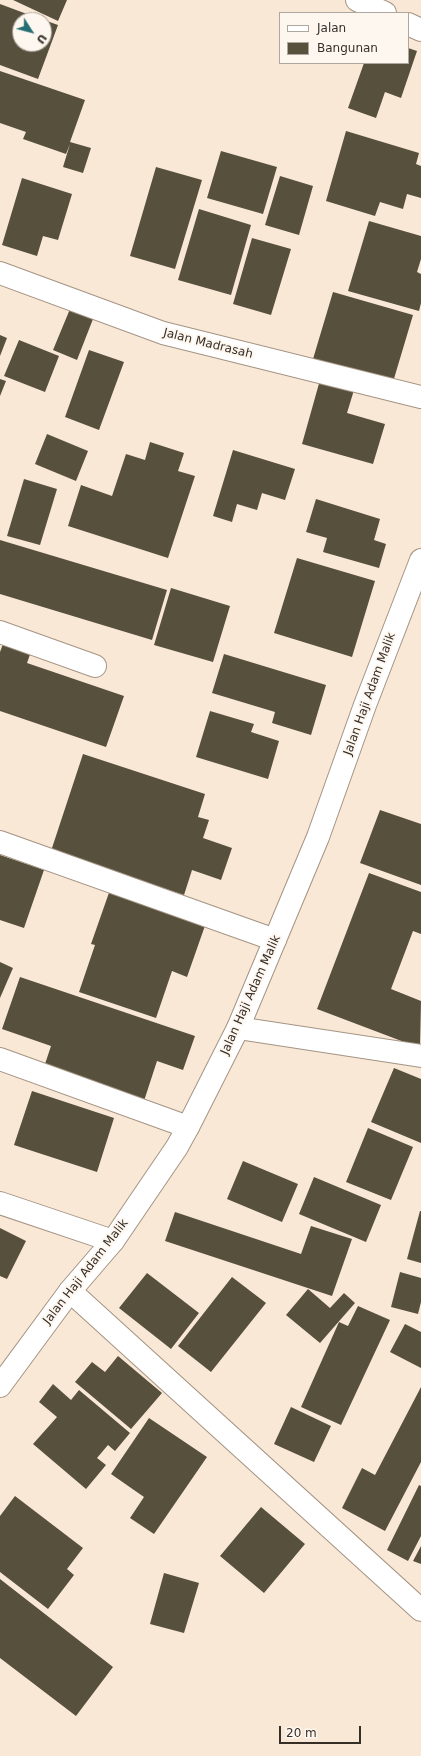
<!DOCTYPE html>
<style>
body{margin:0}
#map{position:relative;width:421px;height:1756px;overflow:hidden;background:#fae8d6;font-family:"DejaVu Sans",sans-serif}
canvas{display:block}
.legend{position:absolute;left:279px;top:12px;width:130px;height:52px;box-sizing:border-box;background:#fef7f0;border:1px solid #aea7a0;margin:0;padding:5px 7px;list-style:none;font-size:12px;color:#362f28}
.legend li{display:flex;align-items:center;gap:8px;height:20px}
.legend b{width:20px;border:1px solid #aea7a0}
.north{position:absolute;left:12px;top:12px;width:40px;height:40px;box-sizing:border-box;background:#fef7f0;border:1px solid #aea7a0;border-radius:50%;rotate:126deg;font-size:11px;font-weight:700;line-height:16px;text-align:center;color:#362f28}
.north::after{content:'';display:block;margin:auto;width:14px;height:18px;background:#246f73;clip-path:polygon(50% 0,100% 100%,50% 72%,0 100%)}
.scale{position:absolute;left:279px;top:1726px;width:82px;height:18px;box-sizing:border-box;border:2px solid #362f28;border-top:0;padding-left:5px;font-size:12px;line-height:14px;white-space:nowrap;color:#362f28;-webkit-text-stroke:3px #fef7f0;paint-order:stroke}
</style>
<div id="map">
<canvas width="421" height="1756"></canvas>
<ul class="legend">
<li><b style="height:5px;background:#fff"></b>Jalan</li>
<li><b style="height:11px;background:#56503d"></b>Bangunan</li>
</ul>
<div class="north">U</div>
<div class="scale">20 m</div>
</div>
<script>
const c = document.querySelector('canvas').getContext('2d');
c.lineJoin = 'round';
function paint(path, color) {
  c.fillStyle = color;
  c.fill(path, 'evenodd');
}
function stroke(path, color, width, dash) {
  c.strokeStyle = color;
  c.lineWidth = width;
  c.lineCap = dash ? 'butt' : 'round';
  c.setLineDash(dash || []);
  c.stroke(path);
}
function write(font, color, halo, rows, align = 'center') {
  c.font = font + ' "DejaVu Sans",sans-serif';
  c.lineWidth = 4;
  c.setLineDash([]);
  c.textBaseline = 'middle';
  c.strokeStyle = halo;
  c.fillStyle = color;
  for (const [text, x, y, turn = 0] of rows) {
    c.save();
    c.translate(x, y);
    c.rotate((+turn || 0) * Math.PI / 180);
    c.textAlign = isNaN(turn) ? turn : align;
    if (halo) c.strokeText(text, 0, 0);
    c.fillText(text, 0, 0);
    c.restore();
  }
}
paint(new Path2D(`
 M13,0H67L58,21Z
 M0,4L43,20H20V44H44V20L58,25L38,79L0,65Z
 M408,48L417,51L401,98L385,92L376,118L348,108L364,63H408Z
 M0,71L85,100L70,142L91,148L83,173L63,167L70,144L66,154L23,139L26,132L0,123Z
 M346,131L419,153L416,164L421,166V198L407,194L403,209L380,202L375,216L326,201Z
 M221,151L277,167L263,214L207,198Z
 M156,167L202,180L175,269L130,256Z
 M280,176L313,186L299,235L265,225Z
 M22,178L72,194L58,240L43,236L37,256L2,245Z
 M199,209L251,225L231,295L178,280Z
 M369,221L421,236V259L417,272L421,274V303L419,311L348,291Z
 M252,238L291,249L271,315L233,304Z
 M333,292L413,315L393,382L313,359Z
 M70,309L93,319L77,360L53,350Z
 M0,335L7,338L0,356Z
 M19,340L59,356L45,392L4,376Z
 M89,350L124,362L99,430L65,417Z
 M0,379L6,381L0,396Z
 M320,380L354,390L347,413L385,424L373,464L302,444Z
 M47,434L88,451L76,481L35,464Z
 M150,442L184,453L178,471L195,476L168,558L68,526L81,485L112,496L126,454L145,460Z
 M233,450L295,469L285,500L262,493L257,510L237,504L232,522L213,516Z
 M24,479L57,489L40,545L7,536Z
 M316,499L380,519L374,540L386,544L379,568L323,552L327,538L306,532Z
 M0,540L167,590L152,640L0,594Z
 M297,558L375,581L352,657L274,633Z
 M171,588L230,606L213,662L154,645Z
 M6,636L33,646L27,663L124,696L106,747L0,711V652Z
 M224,654L326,685L311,735L272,723L275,712L212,693Z
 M210,711L254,724L251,732L279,741L268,779L196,757Z
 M83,754L205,794L198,817L209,820L203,838L232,848L221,880L192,870L184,895L51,851Z
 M380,810L421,824V885L360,863Z
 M0,855L44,870L24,928L0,920Z
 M369,873L421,892V934L413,931L391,989L421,1001L420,1048L317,1009Z
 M111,887L207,920L187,977L172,971L156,1018L79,992L95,945L91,944Z
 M0,962L13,968L0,998Z
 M20,977L195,1036L183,1070L157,1061L143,1104L43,1070L51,1046L2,1029Z
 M394,1068L421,1079V1143L371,1122Z
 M32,1091L114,1118L97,1172L14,1145Z
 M368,1128L413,1147L391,1200L346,1182Z
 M243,1161L298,1184L282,1222L227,1199Z
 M314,1177L381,1205L366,1242L299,1214Z
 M420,1211H421V1263L407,1259Z
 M175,1212L301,1254L311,1226L352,1239L332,1296L165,1241Z
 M0,1228L26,1241L7,1279L0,1276Z
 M400,1272L421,1278V1302L418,1314L391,1307Z
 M147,1273L199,1313L171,1349L119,1308Z
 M232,1277L266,1303L211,1372L178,1346Z
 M308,1289L330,1308L344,1293L355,1303L320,1343L286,1315Z
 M358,1306L390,1320L341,1425L301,1407L339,1322L348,1326Z
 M405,1324L421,1332V1368L390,1352Z
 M118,1356L162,1393L131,1429L75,1382L92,1362L105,1372Z
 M53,1384L71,1400L79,1390L130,1433L115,1451L108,1445L97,1458L106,1465L86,1489L33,1444L57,1417L39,1402Z
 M421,1387V1462L385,1531L342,1508L362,1468L375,1475Z
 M291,1407L331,1426L314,1462L274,1444Z
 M149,1418L207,1457L154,1534L130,1518L144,1497L111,1474Z
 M419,1485L421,1486V1536L408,1561L387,1550Z
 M15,1496L83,1548L67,1569L74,1575L48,1609L0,1572V1516Z
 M261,1507L305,1544L264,1593L220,1556Z
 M421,1546V1564L413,1561Z
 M164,1573L199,1583L184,1633L150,1624Z
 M0,1579L113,1667L76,1716L0,1658Z`), '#56503d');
const minor = new Path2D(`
 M357,0L385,13
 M408,24L421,30
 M0,273L163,333L421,397
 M0,632L95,666
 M0,842L275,940
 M238,1028L421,1056
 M0,1059L188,1127
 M0,1203L113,1241
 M70,1291L421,1610`);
const secondary = new Path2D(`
 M0,1386L70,1291L113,1241L177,1147L188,1127L238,1028L318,837L365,705L421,560`);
stroke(minor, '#a49484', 24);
stroke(secondary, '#a49484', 24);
stroke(minor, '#fff', 22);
stroke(secondary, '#fff', 22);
write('12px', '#362f28', '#fef7f0', [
 ["Jalan Madrasah",208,344,14],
 ["Jalan Haji Adam Malik",370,694,-70],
 ["Jalan Haji Adam Malik",251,995,-66],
 ["Jalan Haji Adam Malik",86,1272,-52]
]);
</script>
